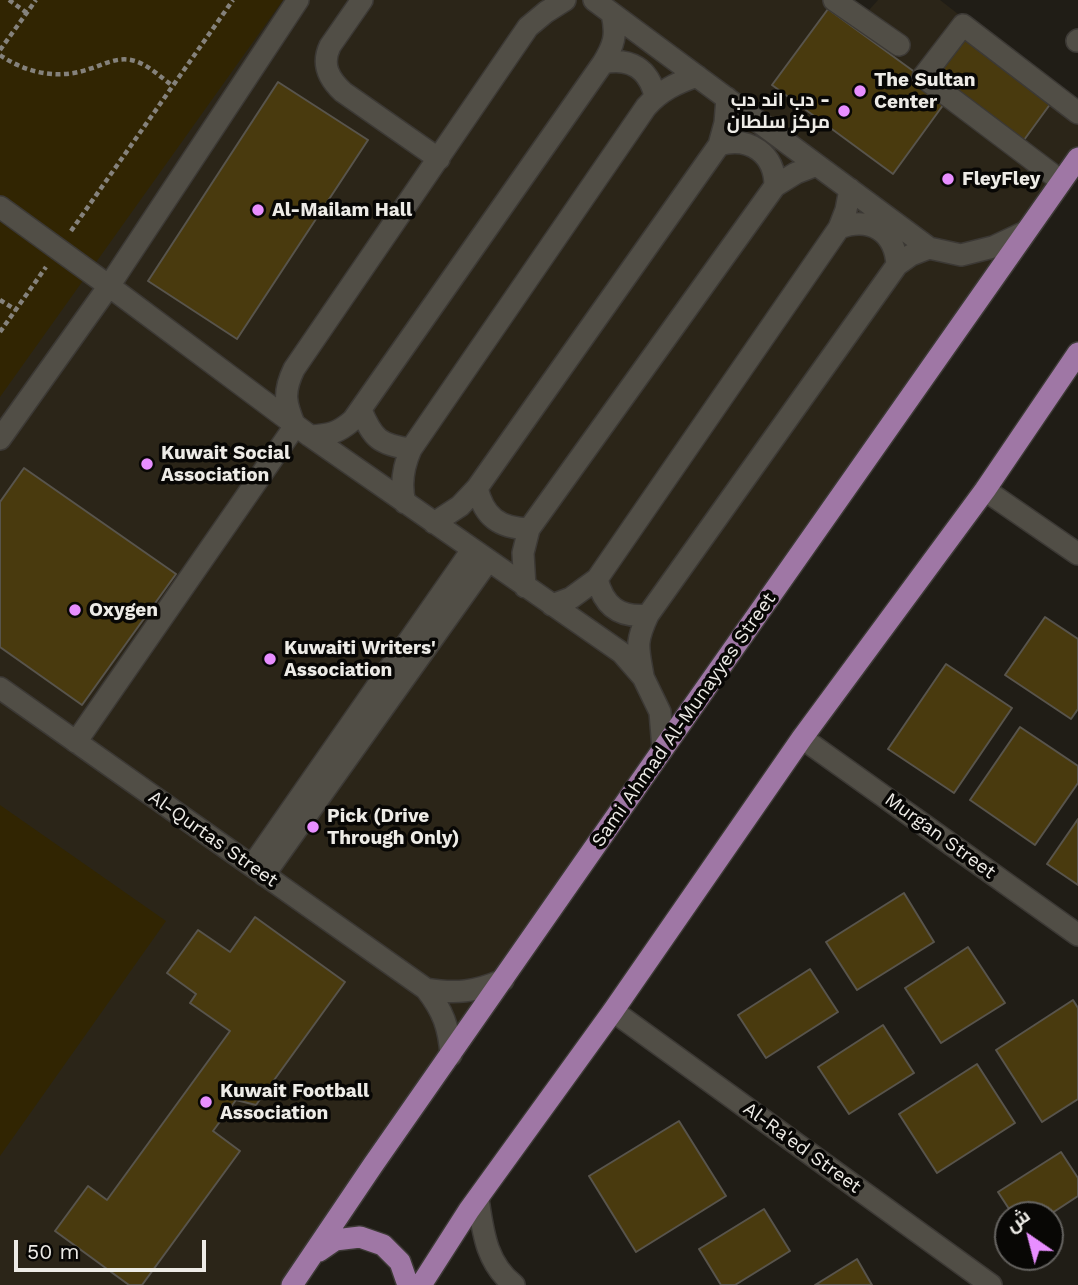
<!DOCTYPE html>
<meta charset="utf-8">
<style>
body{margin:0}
#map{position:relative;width:1078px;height:1285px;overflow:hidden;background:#201d16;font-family:"Work Sans",Cairo,sans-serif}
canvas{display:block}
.north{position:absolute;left:994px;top:1201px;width:70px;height:70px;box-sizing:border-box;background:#080705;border:2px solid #64625f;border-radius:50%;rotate:325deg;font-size:19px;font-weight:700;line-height:28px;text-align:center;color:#edebe6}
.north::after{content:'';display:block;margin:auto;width:24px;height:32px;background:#e88eff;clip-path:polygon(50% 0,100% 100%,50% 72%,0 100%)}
.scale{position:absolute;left:14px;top:1240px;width:192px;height:32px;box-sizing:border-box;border:4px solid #edebe6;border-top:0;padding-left:9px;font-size:21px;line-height:24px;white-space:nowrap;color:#edebe6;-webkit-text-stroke:5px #080705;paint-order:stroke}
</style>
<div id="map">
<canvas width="1078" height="1285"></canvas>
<div class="north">ش</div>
<div class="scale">50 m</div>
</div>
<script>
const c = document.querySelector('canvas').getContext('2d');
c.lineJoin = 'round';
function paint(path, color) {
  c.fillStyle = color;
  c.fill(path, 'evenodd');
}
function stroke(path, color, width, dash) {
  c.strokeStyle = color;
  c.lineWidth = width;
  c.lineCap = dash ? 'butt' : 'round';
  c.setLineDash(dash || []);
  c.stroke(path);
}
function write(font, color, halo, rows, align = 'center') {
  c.font = font + ' "Work Sans",Cairo,sans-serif';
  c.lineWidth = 7;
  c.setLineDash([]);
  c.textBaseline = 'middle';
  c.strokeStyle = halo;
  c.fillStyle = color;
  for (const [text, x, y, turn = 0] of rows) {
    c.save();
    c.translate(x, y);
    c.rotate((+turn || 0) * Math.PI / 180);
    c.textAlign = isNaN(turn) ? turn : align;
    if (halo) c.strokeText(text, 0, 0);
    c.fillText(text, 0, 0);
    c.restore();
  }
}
paint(new Path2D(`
 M0,0H834L861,19L878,0H940L1015,58L1078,103V159L291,1285H0Z`), '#2b2518');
paint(new Path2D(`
 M0,0H283L0,397Z
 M0,805L166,921L0,1156Z`), '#312502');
const building = new Path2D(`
 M828,9L949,97L893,174L772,85Z
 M964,39L1051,103L1024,140L937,77Z
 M278,82L368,140L237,339L148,281Z
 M24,468L176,574L82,705L0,647V502Z
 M1045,617L1078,639V709L1071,719L1005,675Z
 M946,664L1012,708L954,793L888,749Z
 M1020,727L1078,766V783L1035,845L970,800Z
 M1078,819V885L1047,864Z
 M904,893L934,942L857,990L826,942Z
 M255,917L345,982L256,1105L236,1100L213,1131L240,1151L142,1285H129L55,1231L88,1186L107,1200L230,1031L190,1003L196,994L167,973L198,930L230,952Z
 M968,947L1005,1003L941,1043L905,988Z
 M810,969L838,1012L766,1058L738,1015Z
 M1073,1000L1078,1008V1099L1042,1122L996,1050Z
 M883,1025L914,1073L849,1114L818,1067Z
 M977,1064L1015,1123L937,1173L899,1114Z
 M679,1121L726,1196L636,1252L589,1176Z
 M1061,1152L1078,1178V1196L1049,1215H1013L998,1192Z
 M764,1209L790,1251L735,1285H721L699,1249Z
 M857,1259L872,1285H815Z`);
paint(building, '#493a0e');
stroke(building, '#58544c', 2);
const minor = new Path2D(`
 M362,0L330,46C321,65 329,79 343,92L439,159
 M594,0L929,248L961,255L993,247L1025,232
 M834,0L899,45
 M1077,41L1078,40
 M603,63C630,57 649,69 655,96
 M719,145C750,136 775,154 775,186
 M1061,181L923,77L963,25L1078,113
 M0,207L109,286L310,436L622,653L643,677L660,712L663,749
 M839,228C871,216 895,232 897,265
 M361,410C373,439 380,445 411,449
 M310,436C330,435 338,433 353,420L603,63C614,45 617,35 612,14
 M0,439L109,286L298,0
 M477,488C484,517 499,528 529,529
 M985,490L1078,554
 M405,503C400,484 403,467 411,449L646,107C660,91 676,83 697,76
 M434,523L460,506L477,488L719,145L725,123L727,98
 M597,579C604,607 620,618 648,615
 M525,587L523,553L529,529L775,186L796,173L817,165
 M552,605L571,598L597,579L839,228L846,210L850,189
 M643,676C638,647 635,643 648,615L897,265L911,255L929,248
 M0,688L426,989C443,1011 449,1027 451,1055
 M802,738L1078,935
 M76,742L295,426C285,403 283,392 294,369L528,27L546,12L565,0
 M252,866L472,550
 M264,875L488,561
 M426,989C456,994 475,992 503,980
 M613,1011L991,1285
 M478,1199C483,1232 486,1263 514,1285`);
const major = new Path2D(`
 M319,1251L335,1240L360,1237L383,1245L400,1262L408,1285
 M292,1285L373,1165L663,749L1078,158
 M421,1285L469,1210L613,1011L802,738L985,490L1078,353`);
stroke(minor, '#3c3935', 24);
stroke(major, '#3c3935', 24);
stroke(new Path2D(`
 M9,0L27,13
 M0,50L36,0
 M0,55C26,73 58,80 89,69C103,65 116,57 131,60C147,63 160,77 173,86
 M71,231L233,0
 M0,300L16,310
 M0,332L46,267`), '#85827c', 4.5, [5, 3.5]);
stroke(minor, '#514e46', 21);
stroke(major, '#9f77a5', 21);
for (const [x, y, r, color] of [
 [860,91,7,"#e88eff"],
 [844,111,7,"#e88eff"],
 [948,179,7,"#e88eff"],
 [258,210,7,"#e88eff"],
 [147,464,7,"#e88eff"],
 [75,610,7,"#e88eff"],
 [270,659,7,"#e88eff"],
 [313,827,7,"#e88eff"],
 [206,1102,7,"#e88eff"]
]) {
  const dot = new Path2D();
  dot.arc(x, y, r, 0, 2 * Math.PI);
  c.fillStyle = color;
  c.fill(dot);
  stroke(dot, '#080705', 2.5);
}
write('bold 19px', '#edebe6', '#080705', [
 ["The Sultan",874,80],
 ["Center",874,102],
 ["دب اند دب -",830,100,"right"],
 ["مركز سلطان",830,122,"right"],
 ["FleyFley",962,179],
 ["Al-Mailam Hall",272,210],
 ["Kuwait Social",161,453],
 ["Association",161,475],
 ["Oxygen",89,610],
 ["Kuwaiti Writers'",284,648],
 ["Association",284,670],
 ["Pick (Drive",327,816],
 ["Through Only)",327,838],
 ["Kuwait Football",220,1091],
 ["Association",220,1113]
], 'left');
write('19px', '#edebe6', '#080705', [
 ["Sami Ahmad Al-Munayyes Street",684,720,-55],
 ["Murgan Street",940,836,36],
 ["Al-Qurtas Street",213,839,35],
 ["Al-Ra'ed Street",802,1148,36]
]);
</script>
